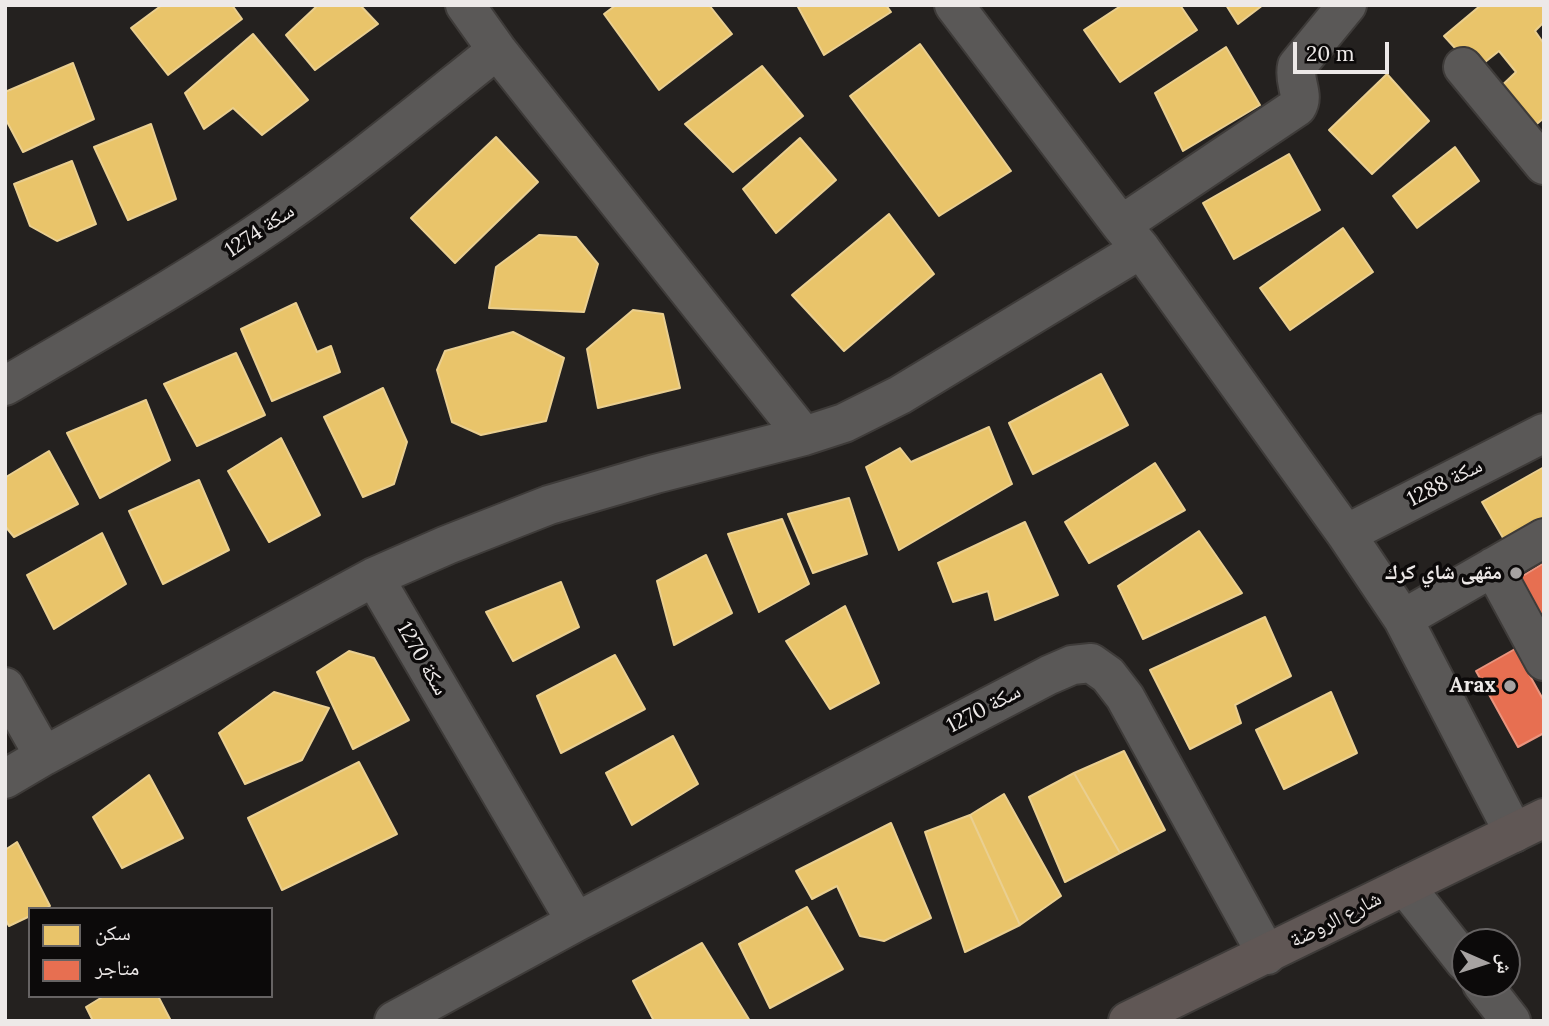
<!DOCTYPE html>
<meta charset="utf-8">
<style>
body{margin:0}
#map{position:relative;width:1549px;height:1026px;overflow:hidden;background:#24211f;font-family:Lora,"Noto Naskh Arabic",serif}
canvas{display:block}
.frame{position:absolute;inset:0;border:7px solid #ede9e8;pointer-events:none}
.legend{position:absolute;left:28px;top:907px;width:245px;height:91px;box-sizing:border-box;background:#0c0a0a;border:2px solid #666363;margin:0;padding:9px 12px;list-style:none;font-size:21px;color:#ede9e8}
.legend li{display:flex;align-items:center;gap:14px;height:35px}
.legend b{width:35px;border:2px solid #666363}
.north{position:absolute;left:1451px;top:928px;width:70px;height:70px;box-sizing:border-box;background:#0c0a0a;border:2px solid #666363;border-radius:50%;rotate:93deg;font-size:19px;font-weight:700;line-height:28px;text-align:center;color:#ede9e8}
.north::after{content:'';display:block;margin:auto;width:24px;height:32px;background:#a7a3a2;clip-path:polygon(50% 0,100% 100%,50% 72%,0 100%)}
.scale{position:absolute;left:1293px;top:42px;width:96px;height:32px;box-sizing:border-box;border:4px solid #ede9e8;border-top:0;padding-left:9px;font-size:21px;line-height:24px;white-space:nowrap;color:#ede9e8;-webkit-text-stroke:5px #0c0a0a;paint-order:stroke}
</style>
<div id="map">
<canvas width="1549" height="1026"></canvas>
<div class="frame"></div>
<ul class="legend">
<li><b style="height:19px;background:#e9c46a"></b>سكن</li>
<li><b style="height:19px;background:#e76f51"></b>متاجر</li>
</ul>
<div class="north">ش</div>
<div class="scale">20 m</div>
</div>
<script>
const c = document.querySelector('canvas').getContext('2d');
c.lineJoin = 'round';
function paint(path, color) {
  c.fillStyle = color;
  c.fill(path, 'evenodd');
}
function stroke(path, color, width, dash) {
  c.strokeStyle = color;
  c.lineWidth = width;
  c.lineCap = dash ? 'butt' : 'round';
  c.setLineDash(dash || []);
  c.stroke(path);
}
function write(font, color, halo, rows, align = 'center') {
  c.font = font + ' Lora,"Noto Naskh Arabic",serif';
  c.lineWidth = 7;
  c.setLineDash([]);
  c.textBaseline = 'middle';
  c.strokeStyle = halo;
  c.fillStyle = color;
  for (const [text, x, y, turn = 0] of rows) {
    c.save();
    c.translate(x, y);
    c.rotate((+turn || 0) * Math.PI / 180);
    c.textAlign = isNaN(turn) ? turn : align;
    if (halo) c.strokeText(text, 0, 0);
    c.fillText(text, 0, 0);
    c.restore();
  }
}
const homes = new Path2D(`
 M162,5H232L242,19L168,75L131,28Z
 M318,5H360L378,24L315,70L286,35Z
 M616,5H709L732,34L659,90L604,14Z
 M797,5H886L891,12L824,55Z
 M1122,5H1180L1197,30L1120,82L1084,30Z
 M1226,5H1263L1238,24Z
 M1481,5H1544V22L1535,31L1544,44V118L1527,132L1494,93L1516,72L1499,51L1475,70L1444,36Z
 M253,34L308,100L262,135L233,108L204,129L185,93Z
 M920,44L1011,171L939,216L850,96Z
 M1226,47L1260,105L1183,151L1155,93Z
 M73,63L94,119L23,152L5,118V92Z
 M762,66L803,116L733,172L685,124Z
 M1387,74L1429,121L1372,174L1329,130Z
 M151,124L176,199L128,220L94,147Z
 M496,137L538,182L455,263L411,218Z
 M800,138L836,180L776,233L743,189Z
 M1455,147L1479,181L1417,228L1393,196Z
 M1289,154L1320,210L1234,259L1203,203Z
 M72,161L96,224L57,241L30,226L14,184Z
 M889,214L934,274L844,351L792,295Z
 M1343,228L1373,272L1290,330L1260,288Z
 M539,235L576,237L598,264L584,312L489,308L496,267Z
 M296,303L317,352L331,346L340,372L272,401L241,329Z
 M633,310L663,314L680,388L598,408L587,349Z
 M513,332L564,358L546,421L481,435L452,422L437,370L445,351Z
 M236,353L265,415L197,446L164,384Z
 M1101,374L1128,425L1033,474L1009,423Z
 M383,388L407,442L394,484L363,497L324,417Z
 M146,400L170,460L100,498L67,433Z
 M989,427L1012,484L899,550L866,467L900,448L911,462Z
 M281,438L320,515L269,542L228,471Z
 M49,451L78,504L14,537L5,526L6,477Z
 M1155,463L1185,510L1089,563L1065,522Z
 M1544,467V522L1506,543L1482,502Z
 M199,480L229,550L163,584L129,511Z
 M849,498L867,554L813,573L788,514Z
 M782,519L809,584L759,612L728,534Z
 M1025,522L1058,595L995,620L988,591L953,602L938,563Z
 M1199,531L1242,593L1143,639L1118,586Z
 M102,533L126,584L54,629L27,575Z
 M706,555L732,613L674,645L657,581Z
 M561,582L579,627L513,661L486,612Z
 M845,606L879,683L830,709L786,641Z
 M1265,617L1291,676L1235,705L1241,723L1190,749L1150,670Z
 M349,651L374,658L409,720L353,749L317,672Z
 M615,655L645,709L561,753L537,696Z
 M274,692L329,708L302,760L245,784L219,733Z
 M1331,692L1357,753L1284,789L1256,730Z
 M673,736L698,784L632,825L606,773Z
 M1124,751L1165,830L1120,853L1074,773Z
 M359,762L397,834L282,890L248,818Z
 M1074,773L1120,853L1065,882L1029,797Z
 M149,775L183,838L122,868L93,817Z
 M1004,794L1061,896L1020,925L970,815Z
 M970,815L1020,925L965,952L925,832Z
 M891,823L931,918L884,941L860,936L837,886L812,899L796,871Z
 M17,842L50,906L45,909H30V916L9,926L5,919V850Z
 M807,907L843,969L770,1008L739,944Z
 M702,943L750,1021H654L633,981Z
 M104,996H158L171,1021H93L86,1007Z`);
paint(homes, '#e9c46a');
stroke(homes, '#eacf90', 2);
const shops = new Path2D(`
 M1544,563V620L1521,577Z
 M1515,649L1544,701V733L1518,747L1476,671Z`);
paint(shops, '#e76f51');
stroke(shops, '#e9947e', 2);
const minor = new Path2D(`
 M465,5L497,50L804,436
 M954,5L1121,225L1141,249L1346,534L1403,619L1514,833
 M1463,67L1544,165
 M1121,225L1297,107C1305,95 1293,82 1297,66L1347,5
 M5,386C95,333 187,282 274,222C351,169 423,109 497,50
 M1346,534L1544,433
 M1493,567L1544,661
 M374,577L576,922
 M1403,619L1544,538
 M5,687L44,756
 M5,779L44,756L374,577L447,545L549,505L655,474L804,436L844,423L900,395L1141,249
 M1405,886L1465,962
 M1482,984L1511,1021
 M394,1021L576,922L1049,675L1072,665L1091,663L1108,675L1125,697L1267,955`);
const major = new Path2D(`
 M1128,1021L1544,818`);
stroke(minor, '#3e3b39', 42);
stroke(major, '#3e3b39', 42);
stroke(minor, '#5a5857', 38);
stroke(major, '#605755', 38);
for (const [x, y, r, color] of [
 [1516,573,7,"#a7a3a2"],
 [1510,686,7,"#a7a3a2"]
]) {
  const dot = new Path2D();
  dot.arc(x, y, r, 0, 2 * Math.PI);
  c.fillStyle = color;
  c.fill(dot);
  stroke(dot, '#0c0a0a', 2.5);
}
write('21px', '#ede9e8', '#0c0a0a', [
 ["سكة 1274",260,231,-34],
 ["سكة 1288",1445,483,-27],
 ["سكة 1270",422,659,60],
 ["سكة 1270",984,709,-28],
 ["شارع الروضة",1336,920,-27]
]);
write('bold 21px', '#ede9e8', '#0c0a0a', [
 ["مقهى شاي كرك",1502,573],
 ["Arax",1496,686]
], 'right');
</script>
